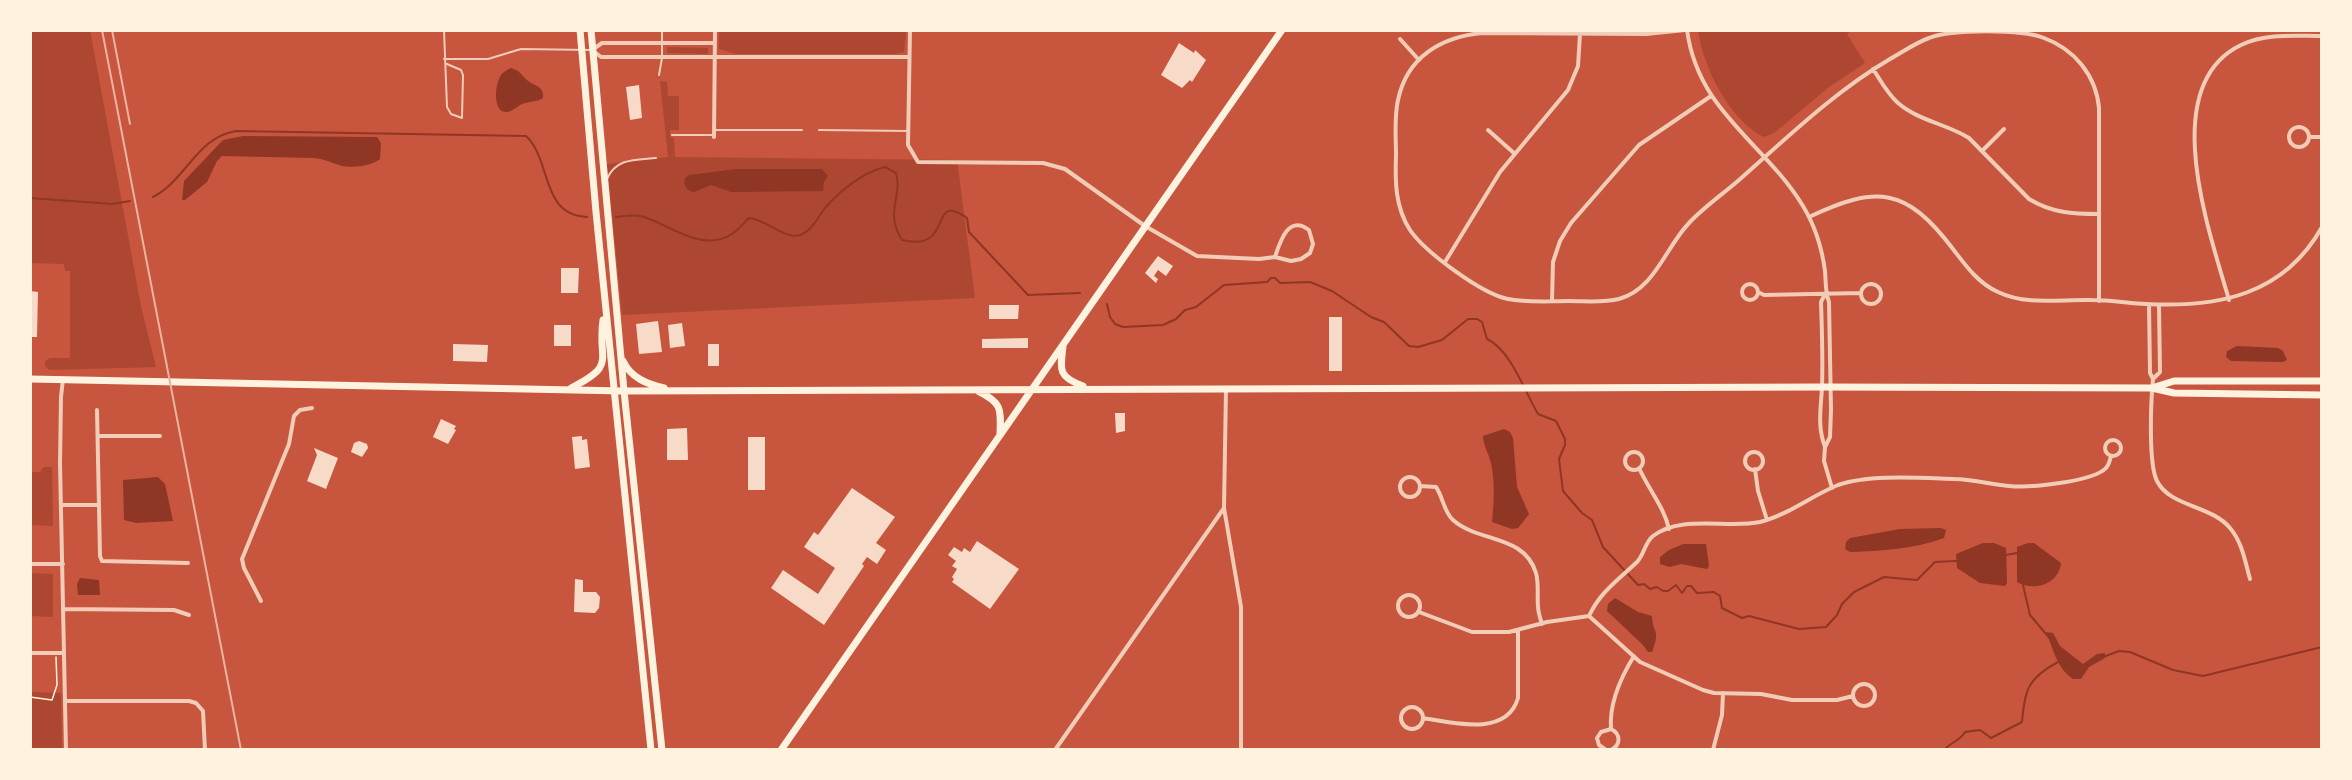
<!DOCTYPE html>
<style>
body{margin:0}
#map{position:relative;width:2352px;height:780px;overflow:hidden;background:#c8553d;font-family:"Source Sans 3",sans-serif}
canvas{display:block}
.frame{position:absolute;inset:0;border:32px solid #fff3e0;pointer-events:none}
</style>
<div id="map">
<canvas width="2352" height="780"></canvas>
<div class="frame"></div>
</div>
<script>
const c = document.querySelector('canvas').getContext('2d');
c.lineJoin = 'round';
function paint(path, color) {
  c.fillStyle = color;
  c.fill(path, 'evenodd');
}
function stroke(path, color, width, dash) {
  c.strokeStyle = color;
  c.lineWidth = width;
  c.lineCap = dash ? 'butt' : 'round';
  c.setLineDash(dash || []);
  c.stroke(path);
}
paint(new Path2D(`
 M30,30H90L141,306L156,367L49,370L45,366V361L50,358H70V271H65L64,264L30,263Z
 M725,30H900L906,33L904,52L895,54H735L719,49V33Z
 M1698,30H1852L1847,34L1865,63L1829,87L1774,133L1764,137C1729,120 1703,67 1698,30Z
 M667,47L708,48V54L667,53Z
 M660,81L667,82L668,96H679V130H670V137L674,138L675,157L957,160L975,298L622,315L607,164L668,157Z
 M44,467H52L53,526L30,525V472H40Z
 M30,573L53,574V617L30,616Z
 M30,692L61,693L62,750H30Z`), '#ae4732');
paint(new Path2D(`
 M511,68C521,71 520,74 527,80C535,87 544,85 543,98C537,102 532,101 525,103C519,104 514,111 508,112C492,114 495,85 500,77C502,72 507,70 511,68Z
 M243,136L377,137L381,143L380,159C372,166 353,168 342,166C332,163 325,159 314,158L222,156L217,161L207,182L185,200H182L184,181L223,140Z
 M736,169H822L828,176L824,182L823,191L731,192L711,185L694,192C686,191 683,185 685,178L689,175Z
 M2237,346L2278,348L2283,351L2287,360L2283,362L2231,361L2226,357L2227,351Z
 M1504,429L1510,432L1513,438L1517,487L1529,514L1518,528L1512,529L1492,522C1494,502 1495,483 1491,463C1489,454 1483,445 1483,436Z
 M158,477L165,484L173,521L136,523L124,520L123,480Z
 M1941,528L1946,530L1944,538C1914,549 1881,551 1850,552L1845,549L1846,542L1850,538L1900,529Z
 M1983,543H1994L2006,548L2007,583L2005,586L1980,583L1957,568L1956,554Z
 M2028,543H2034L2061,563C2059,584 2034,592 2017,582V547Z
 M1683,544H1706L1709,566L1707,569L1681,564L1670,567L1660,564V557L1669,550Z
 M80,578L99,580L100,595H78L77,584Z
 M1615,598L1638,612L1652,616C1653,636 1661,628 1652,652H1648L1643,645L1607,611L1608,604Z
 M2046,632L2053,633L2060,646L2083,664L2097,654L2105,653V658L2089,667L2081,679H2073C2056,667 2054,650 2046,632Z`), '#8f3625');
stroke(new Path2D(`
 M153,197C186,180 197,137 236,131L526,136C552,160 540,215 587,217
 M30,198L112,204L130,201
 M616,217C625,216 634,214 644,217C670,225 702,253 732,234C738,230 744,223 749,218C766,219 785,240 800,235C813,230 818,217 825,208C840,191 863,172 885,167L896,173C903,197 884,212 902,240C956,253 927,190 967,218L969,232L1028,295L1080,293
 M1107,304L1110,317L1115,324L1123,327L1163,325L1176,319L1185,310L1196,307L1224,285L1267,282L1271,278H1275L1280,283L1310,282L1332,291L1371,317L1384,322L1409,346L1418,347L1442,340L1468,319H1477L1482,322L1487,339C1510,349 1525,392 1538,414L1556,421L1565,439V445L1559,459L1563,491L1582,513L1592,520L1603,547L1638,585L1644,584L1650,589L1657,587L1663,591H1668L1676,585L1682,593L1687,586H1691L1697,593L1714,592L1720,596L1722,608L1742,618L1749,616L1799,629L1826,627L1837,615L1842,604L1854,592L1884,577L1917,580L1935,562L1956,561
 M2006,555L2017,553
 M2023,585L2030,615L2051,640
 M2103,657L2119,651L2130,652L2173,670L2203,676L2322,647
 M1944,750C1951,742 1960,741 1965,732L1980,730L1991,738L2022,722C2025,689 2028,678 2058,662`), '#8f3625', 2);
paint(new Path2D(`
 M1179,43L1194,53L1195,50L1206,60L1192,82L1190,80L1182,88L1161,75Z
 M639,85L642,118L630,120L626,87Z
 M1158,256L1173,266L1166,276L1158,270L1154,276L1158,279L1156,283L1145,273Z
 M561,268H579L578,293H561Z
 M30,291L38,292L37,337H30Z
 M989,305H1019L1018,319H989Z
 M1329,317H1342V371H1329Z
 M658,321L662,352L639,354L636,324Z
 M682,323L685,346L670,348L668,325Z
 M554,325H571V346H554Z
 M1028,338V348H982V339Z
 M453,344L488,345L487,362L453,361Z
 M708,344H719V366H708Z
 M1115,413H1125V431L1116,433Z
 M441,419L456,426L454,429L456,430L448,444L433,437Z
 M687,428L688,460H667V429Z
 M582,436V440L587,439L590,467L575,469L572,437Z
 M748,437H765V490H748Z
 M359,441L367,444L368,448L362,457L351,452L354,443Z
 M314,448L338,458L326,489L307,481L317,455Z
 M852,488L895,517L876,543L886,550L877,564L867,557L862,564L864,566L824,625L771,588L783,570L818,594L835,568L804,547L814,532L818,535Z
 M977,541L1019,569L990,609L952,582L954,579L952,577L957,569L952,566L956,561L948,555L954,547L962,552L964,548L970,552Z
 M575,579L583,580V592H596L600,597L599,608L595,613L574,612Z`), '#f7dbc8');
stroke(new Path2D(`
 M30,697L52,700L57,685L56,657`), '#fff3e0', 1.5);
stroke(new Path2D(`
 M444,30L447,107L451,114L462,118L463,75L461,70L447,64
 M444,59H488L521,49L592,50
 M659,75L662,58V30
 M714,130H802
 M819,130L908,131
 M672,135H714
 M607,179C616,158 635,160 656,158`), '#f1ccb7', 2);
stroke(new Path2D(`
 M910,30L908,145L918,162L1043,163L1065,169L1145,226L1197,256L1259,259L1275,257L1291,261L1301,259L1310,253L1313,244L1309,230C1288,214 1280,242 1275,257
 M1685,30L1646,34L1482,33C1441,37 1407,57 1398,100C1394,118 1396,137 1396,155C1395,181 1395,207 1410,230C1425,252 1482,294 1508,299C1528,303 1549,301 1569,301C1585,301 1603,303 1619,299C1655,289 1665,248 1689,223C1704,207 1723,194 1739,180C1788,137 1834,92 1890,59C1903,52 1915,43 1929,38C1952,29 2021,29 2044,38C2074,49 2096,75 2099,108V301
 M1687,30C1698,112 1764,142 1803,206C1815,226 1822,248 1825,271C1826,282 1825,292 1829,302L1831,410L1830,437L1825,447L1824,461L1832,488
 M1400,39L1419,60
 M715,43H602L592,50L601,57H909
 M1873,69C1881,81 1887,93 1898,103C1919,121 1947,124 1969,138L2029,199C2052,213 2073,214 2099,214
 M2289 137a10 10 0 1 1 20 0a10 10 0 1 1-20 0Z
 M1488,130L1515,154
 M714,137L715,30
 M2309,137H2322
 M1983,150L2004,129
 M1809,217C1877,185 1906,187 1953,249C1966,266 1978,283 1998,292C2027,306 2061,299 2092,300C2110,300 2128,303 2146,304C2218,308 2284,295 2322,227
 M1445,262L1500,172L1568,90L1578,66L1580,34
 M1742 292a8 8 0 1 1 16 0a8 8 0 1 1-16 0Z
 M1861 294a10 10 0 1 1 20 0a10 10 0 1 1-20 0Z
 M1758,292L1764,295L1861,293
 M2229,300C2210,233 2156,86 2241,45C2266,33 2295,36 2322,36
 M1552,301L1553,262L1560,241L1571,223L1639,145L1711,96
 M2149,305L2150,373L2153,379C2151,400 2148,463 2157,481C2170,507 2211,505 2230,528C2242,542 2245,561 2250,579
 M63,379L61,397L60,463L66,750
 M2153,379L2160,372L2159,305
 M97,410L100,556L102,561L188,563
 M98,436H160
 M2105 448a8 8 0 1 1 16 0a8 8 0 1 1-16 0Z
 M1825,447C1817,426 1821,408 1822,387C1823,359 1822,330 1821,302L1825,294
 M1745 461a9 9 0 1 1 18 0a9 9 0 1 1-18 0Z
 M1625 461a9 9 0 1 1 18 0a9 9 0 1 1-18 0Z
 M1639,468C1649,490 1664,507 1669,529
 M1755,469L1758,491L1767,520
 M1400 487a10 10 0 1 1 20 0a10 10 0 1 1-20 0Z
 M1420,486L1436,487C1443,497 1444,512 1453,520C1479,543 1524,534 1536,573C1539,583 1537,595 1538,606C1538,612 1540,618 1542,624
 M62,505H99
 M1224,508L1241,607V750
 M30,564H63
 M1398 606a11 11 0 1 1 22 0a11 11 0 1 1-22 0Z
 M261,601L244,568L242,559L289,444L294,416L300,410L312,408
 M64,609L174,610L189,615
 M1419,612L1472,632H1509L1547,622L1589,616
 M1589,616C1600,592 1618,580 1637,562C1644,555 1645,542 1653,536C1681,514 1728,529 1760,522C1788,515 1811,496 1838,485C1868,474 1922,478 1955,479C1973,479 1991,485 2009,486C2028,488 2093,482 2106,468C2109,465 2110,460 2111,456
 M1589,616L1640,662L1703,690L1714,693L1761,694L1792,700H1837L1853,696
 M30,653H64
 M1853 695a11 11 0 1 1 22 0a11 11 0 1 1-22 0Z
 M66,701H189L196,703L203,711L205,750
 M1401 718a11 11 0 1 1 22 0a11 11 0 1 1-22 0Z
 M1423,718C1453,723 1507,737 1518,698V631
 M1055,750L1224,508L1226,389
 M1606,750L1599,745L1597,738L1601,732L1611,729
 M1611,750C1621,745 1621,734 1611,729C1609,703 1621,677 1634,656
 M1713,750L1722,715L1723,693`), '#f1ccb7', 4);
stroke(new Path2D(`
 M580,30L596,212L651,750
 M591,30L624,391L662,750
 M1063,347C1060,370 1058,377 1083,386
 M623,361C631,378 647,384 664,388
 M30,379L624,391L1822,387L2152,388L2174,393L2322,395
 M2155,387L2174,381H2322
 M571,388C618,364 597,362 603,320
 M978,391C1002,403 1001,408 1000,434
 M781,750L1282,30`), '#fff3e0', 7);
stroke(new Path2D(`
 M102,30L241,750
 M112,30L130,124`), '#e9b49f', 2);
</script>
